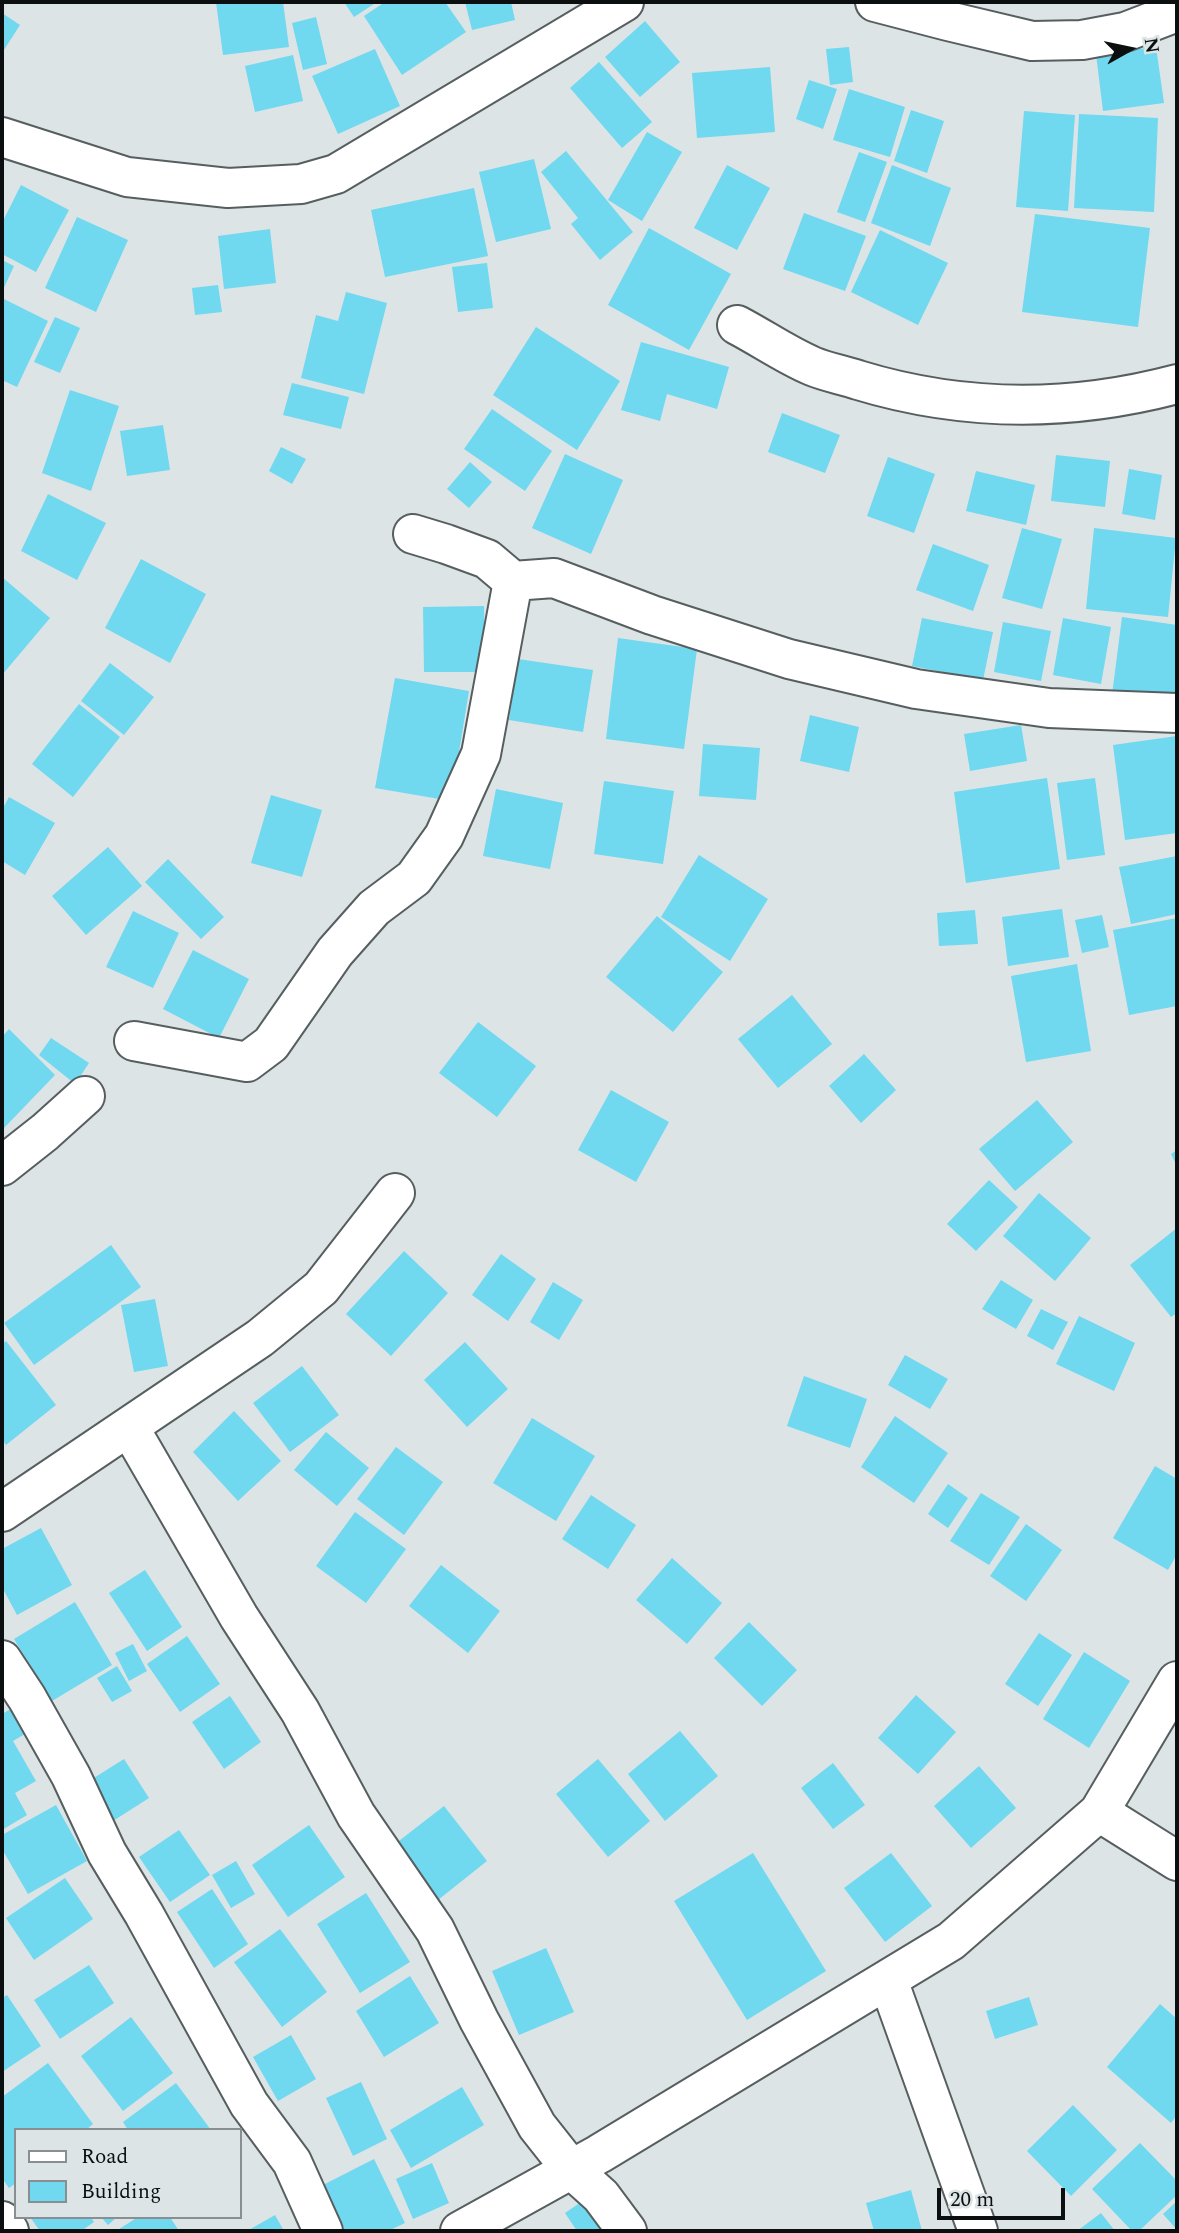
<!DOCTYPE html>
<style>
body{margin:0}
#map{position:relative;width:1179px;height:2233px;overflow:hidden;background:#dce4e6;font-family:Spectral,serif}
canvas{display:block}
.frame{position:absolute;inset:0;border:4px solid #0c0f10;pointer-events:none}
.legend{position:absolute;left:14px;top:2128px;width:228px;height:91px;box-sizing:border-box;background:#dce4e6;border:2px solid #898f90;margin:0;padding:9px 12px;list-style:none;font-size:21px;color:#0c0f10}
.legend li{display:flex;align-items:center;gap:14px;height:35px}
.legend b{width:35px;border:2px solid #898f90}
.north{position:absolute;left:1095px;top:14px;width:70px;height:70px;-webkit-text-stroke:5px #dce4e6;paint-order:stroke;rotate:81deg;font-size:19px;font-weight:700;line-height:28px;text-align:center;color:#0c0f10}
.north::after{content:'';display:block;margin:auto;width:24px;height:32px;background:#0c0f10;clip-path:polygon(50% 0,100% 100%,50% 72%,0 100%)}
.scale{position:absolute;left:937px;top:2188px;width:128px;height:32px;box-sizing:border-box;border:4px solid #0c0f10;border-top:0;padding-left:9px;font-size:21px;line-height:24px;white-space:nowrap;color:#0c0f10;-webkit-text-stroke:5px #dce4e6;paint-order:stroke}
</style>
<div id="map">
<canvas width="1179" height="2233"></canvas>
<div class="frame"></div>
<ul class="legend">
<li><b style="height:9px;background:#fff"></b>Road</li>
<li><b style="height:19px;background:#70d8ef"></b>Building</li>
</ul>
<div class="north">N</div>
<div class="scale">20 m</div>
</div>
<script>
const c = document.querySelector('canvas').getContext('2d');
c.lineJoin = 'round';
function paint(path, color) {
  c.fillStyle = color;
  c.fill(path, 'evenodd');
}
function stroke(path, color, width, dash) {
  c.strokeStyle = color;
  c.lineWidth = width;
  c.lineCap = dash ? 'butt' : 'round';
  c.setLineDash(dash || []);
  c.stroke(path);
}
paint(new Path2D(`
 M216,2H283L289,47L223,55Z
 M344,2H377L354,17Z
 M385,2H445L466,32L402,75L364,16Z
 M465,2H511L515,20L472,30Z
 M2,13L20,25L2,53Z
 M316,17L327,64L303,70L292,23Z
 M645,21L680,62L640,97L605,57Z
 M849,47L853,82L830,85L826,49Z
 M1156,47L1164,103L1103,111L1096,54Z
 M375,49L400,106L338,134L312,76Z
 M293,55L303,101L255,112L245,66Z
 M599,62L652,122L622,148L570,88Z
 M770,67L775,132L697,138L692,73Z
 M809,80L837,89L823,129L796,119Z
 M849,89L905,107L890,157L833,140Z
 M911,110L944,121L927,173L894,161Z
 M1024,111L1075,115L1068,211L1016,207Z
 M1079,114L1158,118L1154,212L1074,208Z
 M647,132L682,152L642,221L608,200Z
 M566,151L633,232L600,260L571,224L578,218L541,172Z
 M859,152L887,162L865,222L837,212Z
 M534,159L551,229L496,242L479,172Z
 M727,165L770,188L737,250L694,228Z
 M892,165L951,188L930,246L871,223Z
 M21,185L69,210L36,272L2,254V223Z
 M474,188L488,256L385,277L371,210Z
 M804,213L866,236L845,291L783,269Z
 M1035,214L1150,228L1138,327L1022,312Z
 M77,217L128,240L96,312L45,288Z
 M649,228L731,274L689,350L608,305Z
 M270,229L276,283L224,289L218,236Z
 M880,230L948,263L918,325L851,292Z
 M2,260L14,266L2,292Z
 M487,263L493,308L458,312L452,267Z
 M218,285L222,312L195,315L192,288Z
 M346,292L387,303L364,394L301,378L316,315L338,321Z
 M2,298L48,321L17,387L2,380Z
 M55,317L80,328L60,373L34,362Z
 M536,327L620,381L577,450L493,395Z
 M641,342L729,367L717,409L667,394L660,421L621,410Z
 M292,383L349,397L341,429L283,415Z
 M70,390L119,406L91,491L42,473Z
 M492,409L552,451L525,491L464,449Z
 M782,413L840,435L825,473L768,452Z
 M163,425L170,470L127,476L120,431Z
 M281,447L306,459L292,484L269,471Z
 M565,454L623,480L591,554L532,528Z
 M1056,455L1110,461L1105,507L1051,501Z
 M888,457L935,474L914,533L867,516Z
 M470,462L492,482L469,508L447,489Z
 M1129,469L1162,475L1155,520L1122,514Z
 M976,471L1035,485L1026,525L966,511Z
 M48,494L106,523L77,580L21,551Z
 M1022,528L1062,539L1042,609L1002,598Z
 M1094,528L1176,538L1168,617L1086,609Z
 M933,544L989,565L973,611L916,590Z
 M141,559L206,594L170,663L105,628Z
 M2,577L50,618L2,675Z
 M484,606L485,672H424L423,607Z
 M1122,617L1177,625V705L1112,695Z
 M922,618L993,632L983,680L912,666Z
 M1063,618L1111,627L1101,684L1053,675Z
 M1003,622L1051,631L1041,681L994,672Z
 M618,638L697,649L684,749L606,739Z
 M518,659L593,670L583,732L509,720Z
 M110,663L154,697L124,735L81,701Z
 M395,678L469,691L451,801L375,788Z
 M79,704L120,737L73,797L32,764Z
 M810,715L859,727L849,772L800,761Z
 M1021,725L1027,761L970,771L964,734Z
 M1177,736V833L1125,840L1113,745Z
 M703,744L760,748L756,800L699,796Z
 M1047,778L1060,869L966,883L954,792Z
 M1095,778L1105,855L1067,860L1057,783Z
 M604,781L674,791L663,864L594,854Z
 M496,789L563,803L550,869L483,856Z
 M271,795L322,810L302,877L251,863Z
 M9,797L55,823L25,875L2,861V810Z
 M108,847L142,886L86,935L52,896Z
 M699,855L768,899L730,961L661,917Z
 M1177,856V914L1131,924L1119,867Z
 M168,859L224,917L201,939L145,882Z
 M1062,909L1069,957L1008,966L1002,917Z
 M975,910L978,944L939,946L937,913Z
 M133,911L179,933L153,988L106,967Z
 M1102,915L1109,947L1082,953L1075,920Z
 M657,916L723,972L673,1032L606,977Z
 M1177,918V1006L1129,1015L1113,930Z
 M193,950L249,979L219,1038L163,1009Z
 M1077,964L1091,1051L1026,1062L1011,976Z
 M792,995L832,1044L778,1088L738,1039Z
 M478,1022L536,1066L497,1117L439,1073Z
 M9,1029L55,1075L4,1128L2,1125V1037Z
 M51,1038L89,1063L75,1084L39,1055Z
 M864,1054L896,1090L861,1123L829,1086Z
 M611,1090L669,1122L636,1182L578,1150Z
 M1037,1100L1073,1142L1015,1191L979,1149Z
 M1177,1150V1166L1171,1154Z
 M989,1180L1018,1207L976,1251L947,1224Z
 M1039,1193L1091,1238L1055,1281L1003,1236Z
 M1177,1228V1313L1171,1317L1130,1265Z
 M111,1245L141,1287L34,1365L4,1323Z
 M404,1251L448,1293L391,1356L346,1314Z
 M501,1254L536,1279L508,1321L472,1295Z
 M1001,1280L1033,1300L1016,1329L982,1309Z
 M553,1282L583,1300L559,1340L530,1322Z
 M155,1299L168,1366L134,1372L121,1305Z
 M1041,1309L1068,1322L1053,1350L1027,1336Z
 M1079,1316L1135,1343L1114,1391L1056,1364Z
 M6,1341L56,1405L6,1445L2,1439V1344Z
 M465,1342L508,1389L467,1427L424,1380Z
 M905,1355L948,1379L930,1409L888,1385Z
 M302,1366L339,1415L290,1452L253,1403Z
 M804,1376L867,1399L850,1448L787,1426Z
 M234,1411L281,1461L238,1501L193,1452Z
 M895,1416L948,1453L914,1503L861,1467Z
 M532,1418L595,1456L556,1521L493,1483Z
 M326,1432L369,1468L337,1506L294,1470Z
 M396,1447L443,1482L404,1535L357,1499Z
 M1155,1466L1177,1479V1554L1168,1570L1113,1538Z
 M948,1484L968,1498L948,1528L928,1514Z
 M981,1493L1020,1517L989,1565L950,1541Z
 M591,1495L636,1525L608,1569L562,1539Z
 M355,1512L406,1549L366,1603L316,1566Z
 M1026,1524L1062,1550L1026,1601L990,1576Z
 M41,1528L72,1585L17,1615L2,1587V1549Z
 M672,1558L722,1603L687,1644L636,1600Z
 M441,1565L500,1611L468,1653L409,1606Z
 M145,1570L182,1627L147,1651L109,1593Z
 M75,1602L112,1665L52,1701L14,1639Z
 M749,1622L797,1670L762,1706L714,1658Z
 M1039,1633L1072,1655L1038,1706L1005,1684Z
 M187,1636L220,1684L180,1712L147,1664Z
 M133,1644L147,1671L129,1681L115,1653Z
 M1084,1652L1130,1681L1089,1748L1043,1719Z
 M117,1666L132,1691L112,1702L97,1678Z
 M916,1695L956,1732L918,1774L878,1738Z
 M230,1696L261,1742L224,1769L192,1722Z
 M16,1706L30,1731L13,1741L36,1781L15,1793L27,1815L2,1830V1714Z
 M680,1731L718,1776L665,1821L628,1774Z
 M124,1759L149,1798L113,1821L89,1781Z
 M598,1759L650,1821L608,1857L556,1794Z
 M833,1763L865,1805L833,1829L801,1788Z
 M979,1766L1016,1808L971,1848L934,1806Z
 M56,1805L87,1861L28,1894L2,1849V1835Z
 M444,1806L487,1861L438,1900L395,1844Z
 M309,1825L345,1877L288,1917L252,1865Z
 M179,1830L210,1875L170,1902L139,1857Z
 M753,1853L826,1971L747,2020L674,1901Z
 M891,1853L932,1906L885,1942L844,1888Z
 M236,1861L255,1894L231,1908L212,1875Z
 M65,1878L93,1919L34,1960L6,1918Z
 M212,1889L248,1944L214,1968L177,1912Z
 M366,1893L410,1962L360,1993L317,1924Z
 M280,1929L327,1992L282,2027L234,1962Z
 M546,1948L574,2012L519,2035L492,1971Z
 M89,1965L114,2003L60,2039L34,2000Z
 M410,1976L439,2023L384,2057L356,2011Z
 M7,1995L41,2046L2,2072V1998Z
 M1029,1997L1038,2025L995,2039L986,2011Z
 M1160,2004L1177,2019V2115L1171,2123L1107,2067Z
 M131,2017L173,2073L123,2111L81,2056Z
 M291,2035L316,2079L278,2101L253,2057Z
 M48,2063L93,2124L86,2130H16V2183L9,2188L2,2178V2097Z
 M361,2082L387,2139L353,2156L326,2098Z
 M176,2083L211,2130H128L123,2122Z
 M462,2087L484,2125L411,2168L390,2130Z
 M1073,2105L1117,2150L1071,2196L1027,2151Z
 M1140,2143L1177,2181V2195L1139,2231H1132L1092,2189Z
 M374,2159L405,2223L388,2231H344L321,2186Z
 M432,2163L449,2203L413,2219L396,2179Z
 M911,2190L922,2231H874L866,2203Z
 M587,2198L608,2231H577L565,2213Z
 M1177,2201V2230L1163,2214Z
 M1101,2213L1115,2231H1077Z
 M275,2215L284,2231H247Z
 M30,2217H91L94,2222L81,2231H40Z
 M101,2217H117L108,2225Z
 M138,2217H170L179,2231H116Z`), '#70d8ef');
const minor = new Path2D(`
 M875,2L948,21L1032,41L1082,40L1125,32L1177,12
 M2,137L127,177L228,188L301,184L336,174L624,2
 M737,325C762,338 786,355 812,366C826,372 843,375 858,380C963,412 1071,412 1177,384
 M413,534L446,544L487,559L513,581
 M134,1041L247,1062L271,1044L335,952L374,908L414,878L444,836L481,754L513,581L554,578L652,615L789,659L916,689L1049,708L1177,713
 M2,1166L45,1132L85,1096
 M129,1427L239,1617L300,1711L356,1815L435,1930L479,2020L537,2126L571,2169L601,2196L627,2231
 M2,1512L260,1338L321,1288L395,1193
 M2,1660L27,1698L71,1776L107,1853L144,1914L249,2104L292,2162L323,2231
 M1099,1812L1177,1861
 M888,1980L978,2231
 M2,2221L9,2231
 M460,2231L599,2154L951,1941L1099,1812L1177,1681`);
stroke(minor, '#575e5f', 42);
stroke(minor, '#fff', 38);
</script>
